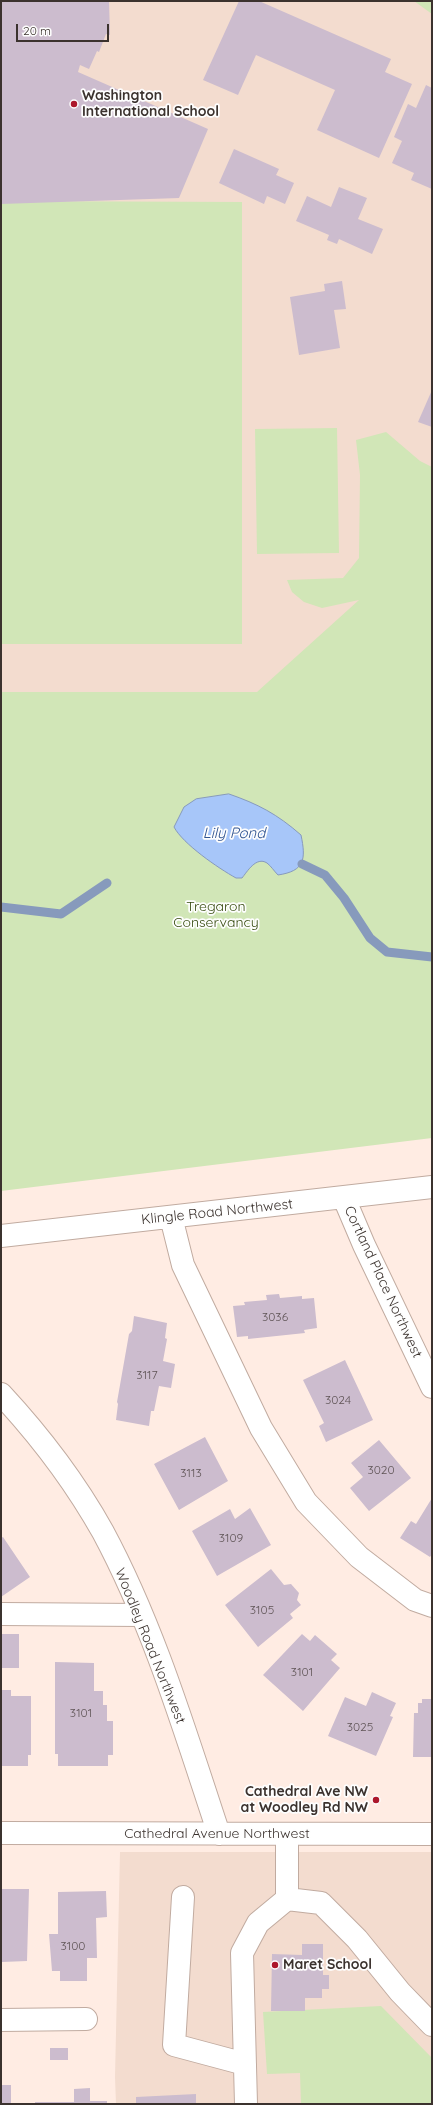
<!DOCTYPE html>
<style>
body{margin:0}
#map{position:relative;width:433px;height:2105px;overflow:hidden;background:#ffece3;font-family:Quicksand,sans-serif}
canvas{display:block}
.frame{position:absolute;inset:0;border:2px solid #3b322e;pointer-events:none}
.scale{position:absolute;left:16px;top:24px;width:93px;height:18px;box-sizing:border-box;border:2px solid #3b322e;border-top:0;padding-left:5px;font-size:12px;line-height:14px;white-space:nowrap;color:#3b322e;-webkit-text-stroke:3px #fefefe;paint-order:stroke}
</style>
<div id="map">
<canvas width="433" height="2105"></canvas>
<div class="frame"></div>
<div class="scale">20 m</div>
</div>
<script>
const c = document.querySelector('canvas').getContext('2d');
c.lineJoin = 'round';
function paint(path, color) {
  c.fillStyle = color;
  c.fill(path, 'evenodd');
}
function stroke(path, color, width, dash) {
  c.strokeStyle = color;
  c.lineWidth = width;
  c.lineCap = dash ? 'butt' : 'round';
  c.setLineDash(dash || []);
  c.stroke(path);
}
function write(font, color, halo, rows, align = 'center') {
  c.font = font + ' Quicksand,sans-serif';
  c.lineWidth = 3.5;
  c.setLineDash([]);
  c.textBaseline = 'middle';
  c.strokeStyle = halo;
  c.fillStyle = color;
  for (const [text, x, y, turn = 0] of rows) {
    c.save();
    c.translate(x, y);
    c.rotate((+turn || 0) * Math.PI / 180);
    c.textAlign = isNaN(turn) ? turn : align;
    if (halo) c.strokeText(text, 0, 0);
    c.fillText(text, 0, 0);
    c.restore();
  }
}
paint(new Path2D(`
 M1,1H432V792L1,693Z
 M120,1852H432V2104H116L115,2077Z`), '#f3dccf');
paint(new Path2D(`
 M414,1H432V14Z
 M1,201L242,202V644H1Z
 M337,428L339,553L257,554L255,429Z
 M386,432L420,461L432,467V1138L1,1191V692H257L359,600L322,608L304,602L292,592L287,580L343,578L359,558L360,475L356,440Z
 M381,2006L432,2058V2104H301L300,2073L267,2074L263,2012Z`), '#d1e6b7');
const water = new Path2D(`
 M229,794C258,804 277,814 301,835C306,859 305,871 278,875C274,871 271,866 267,863C256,856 247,872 242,878H236C218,868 183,844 174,827L184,807L196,799Z`);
paint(water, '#a7c6f9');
stroke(water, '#879abc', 1);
stroke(new Path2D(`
 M302,864L325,875L344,898L370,938L387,952L432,957
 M1,907L61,914L107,883`), '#879abc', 9);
paint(new Path2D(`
 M1,1H109L110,35L106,34L99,52L97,51L89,69L80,65L78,72L208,129L179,198L1,204Z
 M239,1H259L391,59L385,72L412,84L379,158L317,130L335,90L256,55L238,95L203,80Z
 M426,85L432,88V189L411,180L414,173L392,163L402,141L394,137L408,104L416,108Z
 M234,149L279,169L276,175L294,183L285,204L267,196L264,204L219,183Z
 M339,187L367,198L358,219L383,229L372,254L339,239L337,244L327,240L329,235L296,221L307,196L331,207Z
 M342,281L346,309L334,310L340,348L299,355L290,297L325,291L324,284Z
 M432,390V427L418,422Z
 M279,1294L280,1298L302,1296V1299L314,1298L317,1328L304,1330L305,1333L248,1339V1336L237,1337L233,1306L245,1305L244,1302L267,1300L266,1295Z
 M134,1316L167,1323L165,1338L167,1339L163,1361L175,1364L171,1388L159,1386L154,1411H151L149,1426L116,1420L118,1404L117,1402L129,1334L132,1331Z
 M345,1360L373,1420L326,1442L319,1426L324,1423L303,1380Z
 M205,1437L228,1481L179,1510L154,1464Z
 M379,1440L411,1478L369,1511L350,1488L363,1477L351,1463Z
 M432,1498V1554L430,1557L400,1538L411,1521L416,1524Z
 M250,1508L271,1545L217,1576L192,1531L230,1509L235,1519Z
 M3,1537L30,1577L1,1597V1538Z
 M271,1569L284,1585L291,1584L299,1593L297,1600L301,1605L290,1614L293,1618L258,1647L225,1605Z
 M1,1634H19V1668H1Z
 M302,1634L310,1641L315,1635L337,1654L331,1660L340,1668L303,1711L263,1675Z
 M55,1662L94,1663V1691H103V1705H107V1721H113V1755H108V1766H58V1754H55Z
 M1,1690H11V1696H31V1755H28V1766H1Z
 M372,1692L396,1703L390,1716L393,1717L376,1756L328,1736L345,1697L366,1706Z
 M422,1699H432V1757H413L414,1713H418V1703H422Z
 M1,1889H29L27,1961L2,1962Z
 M106,1891L107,1917L96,1918L97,1958H87V1981H60V1971H52L49,1934H58V1892Z
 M302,1944H323V1975H329V1989H322V1998H305V2011H271L272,1954L302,1955Z
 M50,2048H68V2060H50Z
 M1,2085H11V2104H1Z
 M90,2088V2101H107V2104H35V2102H74V2089Z
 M196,2094V2104H136V2097Z`), '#ccbcce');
const minor = new Path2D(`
 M344,1198L364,1245L432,1387
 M171,1217L183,1265L261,1428L306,1502L359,1557L415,1600L432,1606
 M1,1236L432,1187
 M1,1394C40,1436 75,1482 103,1532C154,1627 185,1732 219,1834
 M1,1614L141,1615
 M1,1833L432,1834
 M287,1834V1899
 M183,1897L174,2045L245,2064
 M1,2020L86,2019
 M246,2104L242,1953L258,1923L287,1899L321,1903L357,1939L400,1992L432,2025`);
stroke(minor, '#c1aba0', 24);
stroke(minor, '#fff', 22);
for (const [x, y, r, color] of [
 [74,104,4,"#ac172b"],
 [376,1800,4,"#ac172b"],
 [275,1965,4,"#ac172b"]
]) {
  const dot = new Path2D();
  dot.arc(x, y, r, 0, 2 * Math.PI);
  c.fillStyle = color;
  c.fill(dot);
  stroke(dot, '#fefefe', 1.5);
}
write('12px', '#5f5456', null, [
 ["3036",275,1317],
 ["3117",147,1375],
 ["3024",338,1400],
 ["3020",381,1470],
 ["3113",191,1473],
 ["3109",231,1538],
 ["3105",262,1610],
 ["3101",302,1672],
 ["3101",81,1713],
 ["3025",360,1727],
 ["3100",73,1946]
]);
write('bold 14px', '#3b322e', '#fefefe', [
 ["Washington",82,96],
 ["International School",82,112],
 ["Cathedral Ave NW",368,1792,"right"],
 ["at Woodley Rd NW",368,1808,"right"],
 ["Maret School",283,1965]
], 'left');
write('14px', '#364b0f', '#fefefe', [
 ["Tregaron",216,907],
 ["Conservancy",216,923]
]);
write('14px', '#3b322e', '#fefefe', [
 ["Klingle Road Northwest",217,1212,-6],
 ["Cortland Place Northwest",383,1282,65],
 ["Woodley Road Northwest",150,1646,68],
 ["Cathedral Avenue Northwest",217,1834]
]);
write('italic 15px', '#2f5390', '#fefefe', [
 ["Lily Pond",234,833]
]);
</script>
